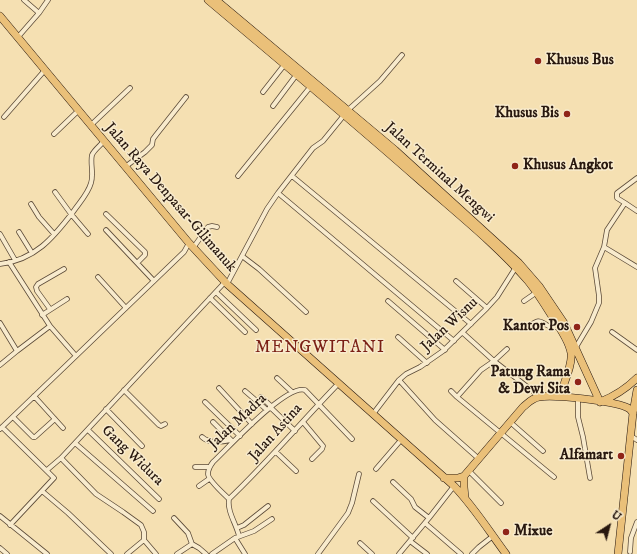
<!DOCTYPE html>
<style>
body{margin:0}
#map{position:relative;width:637px;height:554px;overflow:hidden;background:#f5e0b2;font-family:"IM FELL DW Pica",serif}
canvas{display:block}
.north{position:absolute;left:589px;top:506px;width:40px;height:40px;-webkit-text-stroke:3px #f8ebcd;paint-order:stroke;rotate:36deg;font-size:11px;font-weight:700;line-height:16px;text-align:center;color:#28180f}
.north::after{content:'';display:block;margin:auto;width:14px;height:18px;background:#28180f;clip-path:polygon(50% 0,100% 100%,50% 72%,0 100%)}
</style>
<div id="map">
<canvas width="637" height="554"></canvas>
<div class="north">U</div>
</div>
<script>
const c = document.querySelector('canvas').getContext('2d');
c.lineJoin = 'round';
function stroke(path, color, width, dash) {
  c.strokeStyle = color;
  c.lineWidth = width;
  c.lineCap = dash ? 'butt' : 'round';
  c.setLineDash(dash || []);
  c.stroke(path);
}
function write(font, color, halo, rows, align = 'center') {
  c.font = font + ' "IM FELL DW Pica",serif';
  c.lineWidth = 3;
  c.setLineDash([]);
  c.textBaseline = 'middle';
  c.strokeStyle = halo;
  c.fillStyle = color;
  for (const [text, x, y, turn = 0] of rows) {
    c.save();
    c.translate(x, y);
    c.rotate((+turn || 0) * Math.PI / 180);
    c.textAlign = isNaN(turn) ? turn : align;
    if (halo) c.strokeText(text, 0, 0);
    c.fillText(text, 0, 0);
    c.restore();
  }
}
const minor = new Path2D(`
 M24,0L39,13
 M18,37L39,13L48,0
 M263,92L285,64
 M273,106L297,74
 M348,110L380,81L402,55
 M4,117L45,70
 M91,125L130,88
 M54,134L79,110
 M125,167L145,152L152,145L153,139L156,135L186,97
 M238,176L311,86
 M292,176L471,324
 M55,192L71,214L88,234
 M278,193L454,341
 M625,203L637,211
 M31,204L39,217L54,234
 M106,214L145,252V255L138,262
 M106,230L154,281
 M19,232L32,253
 M0,234L15,260
 M604,247L607,230L625,203L617,198V193L637,178
 M193,248L208,227L212,226L217,227
 M242,256L259,269L306,312
 M9,262L50,326L76,356
 M0,264C35,260 53,238 73,212C79,203 88,194 91,183C94,174 90,163 92,155C94,150 101,145 104,141
 M98,277L126,308
 M456,281L487,308
 M227,284L267,209L278,193L313,148L323,141L345,114
 M216,292L256,330
 M210,298L245,332
 M388,301L445,350
 M524,301L537,292
 M50,309L37,291L36,287L38,284L64,269
 M42,315L67,299
 M0,323L17,351
 M528,327C543,316 539,323 553,328L558,326
 M612,332L637,350
 M463,333L494,361L534,392L537,397
 M398,337L427,363
 M576,347L591,322L599,303V296L595,268L604,247L637,267
 M0,365L17,351L50,326
 M277,378L292,392
 M399,380L435,420L479,459
 M219,388L252,424
 M124,390L159,425L161,426L165,424
 M245,391L267,410
 M451,391L457,397L554,477
 M34,396L63,428
 M261,397L271,406
 M457,397L481,370L494,361L507,349
 M578,399V417L583,437L590,478
 M205,402L240,436
 M270,407L295,431
 M106,409L142,446
 M373,414L399,380L406,374L420,367L443,351L487,308L497,297L516,267
 M13,417L33,437H35L55,419
 M213,422L232,441
 M303,422L323,446L322,449L312,459
 M510,422L543,451
 M2,427L54,478L10,525
 M0,429L184,252L189,243
 M88,430L159,499
 M631,436L637,440
 M202,437C209,444 222,442 231,440
 M75,443L153,511
 M276,452L296,471
 M61,458L96,494L123,512L141,525L144,532V540L127,554
 M195,467H209
 M376,469L401,440
 M47,470L61,458L225,282
 M469,471L501,503
 M393,482L411,499L415,507L429,518
 M199,486L209,479
 M42,491L68,513L111,554
 M229,499C224,494 208,480 208,474C208,469 210,466 213,462C228,448 286,384 305,390L352,439
 M229,499C268,462 302,421 339,383
 M229,499C227,512 236,523 239,536
 M373,501L413,538
 M0,516L47,554
 M174,518L188,533L192,544
 M425,523L461,554
 M237,528L244,525L268,506
 M235,538L245,554
 M144,540L156,554
 M410,541L427,554
 M360,543L372,554
 M0,548L7,554
 M630,552L631,538L637,522
 M177,554L192,544L199,548L206,554
 M212,554L235,538L254,531L272,519
 M318,554L348,513L352,503L359,474
 M399,554L429,518L454,486
 M472,554L479,547L493,536`);
const trunk = new Path2D(`
 M208,0C278,59 348,117 417,178C454,211 495,243 528,281C537,292 545,305 553,318C560,328 569,341 571,353C573,364 563,385 560,396
 M216,0L395,150L519,263L539,286L564,323L600,402
 M0,16L189,243L227,284L454,486C474,507 489,531 506,554
 M600,402C615,396 626,389 637,378
 M464,476V487L465,498
 M444,478H458L464,476L523,407C528,403 532,398 539,397C553,394 612,401 626,407C629,408 631,410 633,413
 M618,554L633,413L637,390`);
stroke(minor, '#5b4a38', 5.5);
stroke(trunk, '#28180f', 8);
stroke(minor, '#f8ebcd', 4);
stroke(trunk, '#eac079', 7);
for (const [x, y, r, color] of [
 [538,61,4,"#8f2418"],
 [567,114,4,"#8f2418"],
 [515,166,4,"#8f2418"],
 [577,327,4,"#8f2418"],
 [578,382,4,"#8f2418"],
 [621,456,4,"#8f2418"],
 [506,532,4,"#8f2418"]
]) {
  const dot = new Path2D();
  dot.arc(x, y, r, 0, 2 * Math.PI);
  c.fillStyle = color;
  c.fill(dot);
  stroke(dot, '#f8ebcd', 1.5);
}
write('bold 15px', '#28180f', '#f8ebcd', [
 ["Khusus Bus",546,61,"left"],
 ["Khusus Bis",559,114],
 ["Khusus Angkot",523,166,"left"],
 ["Kantor Pos",569,327],
 ["Patung Rama",570,373],
 ["& Dewi Sita",570,390],
 ["Alfamart",613,456],
 ["Mixue",514,532,"left"]
], 'right');
write('15px', '#28180f', '#f8ebcd', [
 ["Jalan Terminal Mengwi",439,173,42],
 ["Jalan Raya Denpasar-Gilimanuk",170,198,49],
 ["Jalan Wisnu",450,325,-43],
 ["Jalan Madra",238,422,-43],
 ["Jalan Astina",276,433,-48],
 ["Gang Widura",132,456,44]
]);
c.letterSpacing = '1px';
write('17px', '#7a1f14', '#f8ebcd', [
 ["MENGWITANI",320,348]
]);
c.letterSpacing = '0px';
</script>
